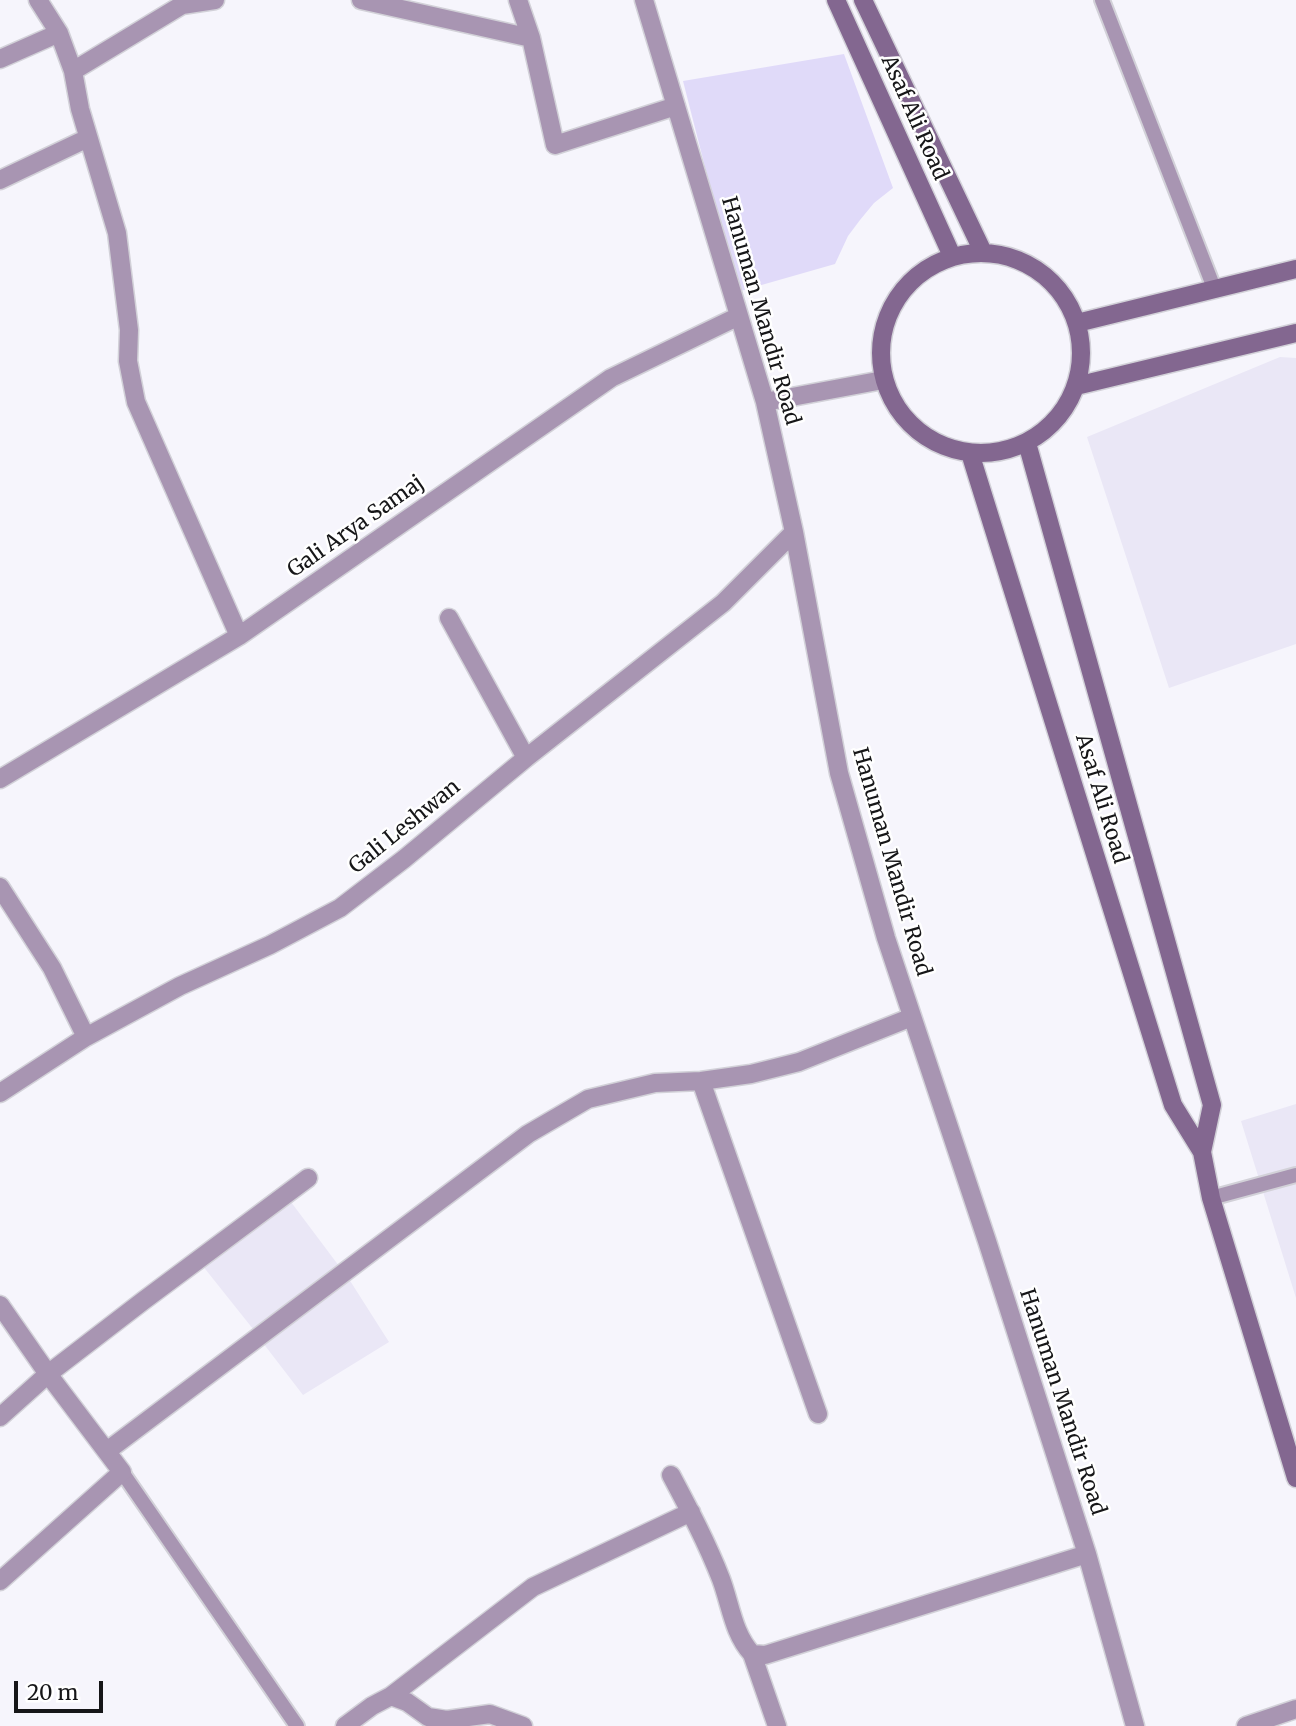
<!DOCTYPE html>
<style>
body{margin:0}
#map{position:relative;width:1296px;height:1726px;overflow:hidden;background:#f6f5fc;font-family:Merriweather,serif}
canvas{display:block}
.scale{position:absolute;left:14px;top:1681px;width:89px;height:32px;box-sizing:border-box;border:4px solid #161618;border-top:0;padding-left:9px;font-size:21px;line-height:24px;white-space:nowrap;color:#161618;-webkit-text-stroke:5px #fff;paint-order:stroke}
</style>
<div id="map">
<canvas width="1296" height="1726"></canvas>
<div class="scale">20 m</div>
</div>
<script>
const c = document.querySelector('canvas').getContext('2d');
c.lineJoin = 'round';
function paint(path, color) {
  c.fillStyle = color;
  c.fill(path, 'evenodd');
}
function stroke(path, color, width, dash) {
  c.strokeStyle = color;
  c.lineWidth = width;
  c.lineCap = dash ? 'butt' : 'round';
  c.setLineDash(dash || []);
  c.stroke(path);
}
function write(font, color, halo, rows, align = 'center') {
  c.font = font + ' Merriweather,serif';
  c.lineWidth = 5;
  c.setLineDash([]);
  c.textBaseline = 'middle';
  c.strokeStyle = halo;
  c.fillStyle = color;
  for (const [text, x, y, turn = 0] of rows) {
    c.save();
    c.translate(x, y);
    c.rotate((+turn || 0) * Math.PI / 180);
    c.textAlign = isNaN(turn) ? turn : align;
    if (halo) c.strokeText(text, 0, 0);
    c.fillText(text, 0, 0);
    c.restore();
  }
}
paint(new Path2D(`
 M1280,357L1296,358V644L1169,688L1087,437Z
 M1296,1104V1298L1241,1121Z
 M291,1202L339,1266L253,1329L202,1265Z
 M347,1276L389,1342L303,1395L263,1343Z`), '#eae7f6');
paint(new Path2D(`
 M844,54L893,188L874,203L860,220L848,236L835,264L737,292L683,81Z`), '#e0daf9');
const service = new Path2D(`
 M1102,0L1214,288
 M1211,1198L1296,1175
 M122,1472L297,1726`);
const minor = new Path2D(`
 M38,0L59,33L73,71L80,109L117,233L129,330L128,361L136,402L239,636
 M361,0L531,38L555,145L676,106
 M518,0L531,38
 M644,0L765,402L794,532L839,773L886,938L987,1241L1087,1554L1135,1726
 M0,59L59,33
 M73,71L182,5L215,0
 M0,180L88,138
 M765,402L883,380
 M449,618L526,758
 M0,779L239,636L611,378L739,316
 M0,887L52,968L86,1037
 M701,1081L818,1414
 M0,1093L86,1037L180,986L270,945L340,908L404,859L526,758L723,603L794,532
 M0,1305L48,1374L143,1301L308,1178
 M0,1417L48,1374L122,1472L0,1581
 M107,1451L528,1134L588,1099L655,1083L701,1081L751,1074L799,1062L912,1017
 M671,1475C689,1509 707,1543 721,1579C731,1606 733,1633 752,1654L765,1655L1087,1554
 M752,1654L777,1726
 M391,1696L407,1702L428,1717L447,1720L490,1714L523,1726
 M345,1726L372,1706L391,1696L533,1587L691,1512
 M1246,1726L1296,1709`);
const secondary = new Path2D(`
 M836,0L952,256
 M863,0L983,252
 M881 353a100 100 0 1 1 200 0a100 100 0 1 1-200 0Z
 M1077,323L1296,269
 M1076,386L1296,333
 M1027,443L1212,1105L1202,1152
 M970,453L1173,1105L1202,1152L1211,1198L1296,1478`);
stroke(service, '#d2d1d8', 18);
stroke(minor, '#d2d1d8', 21);
stroke(secondary, '#d2d1d8', 21);
stroke(service, '#a895b2', 14);
stroke(minor, '#a895b2', 18);
stroke(secondary, '#836790', 18);
write('21px', '#161618', '#fff', [
 ["Asaf Ali Road",914,118,66],
 ["Hanuman Mandir Road",760,311,74],
 ["Gali Arya Samaj",356,527,-35],
 ["Asaf Ali Road",1101,799,73],
 ["Gali Leshwan",405,827,-39],
 ["Hanuman Mandir Road",891,862,74],
 ["Hanuman Mandir Road",1062,1402,72]
]);
</script>
